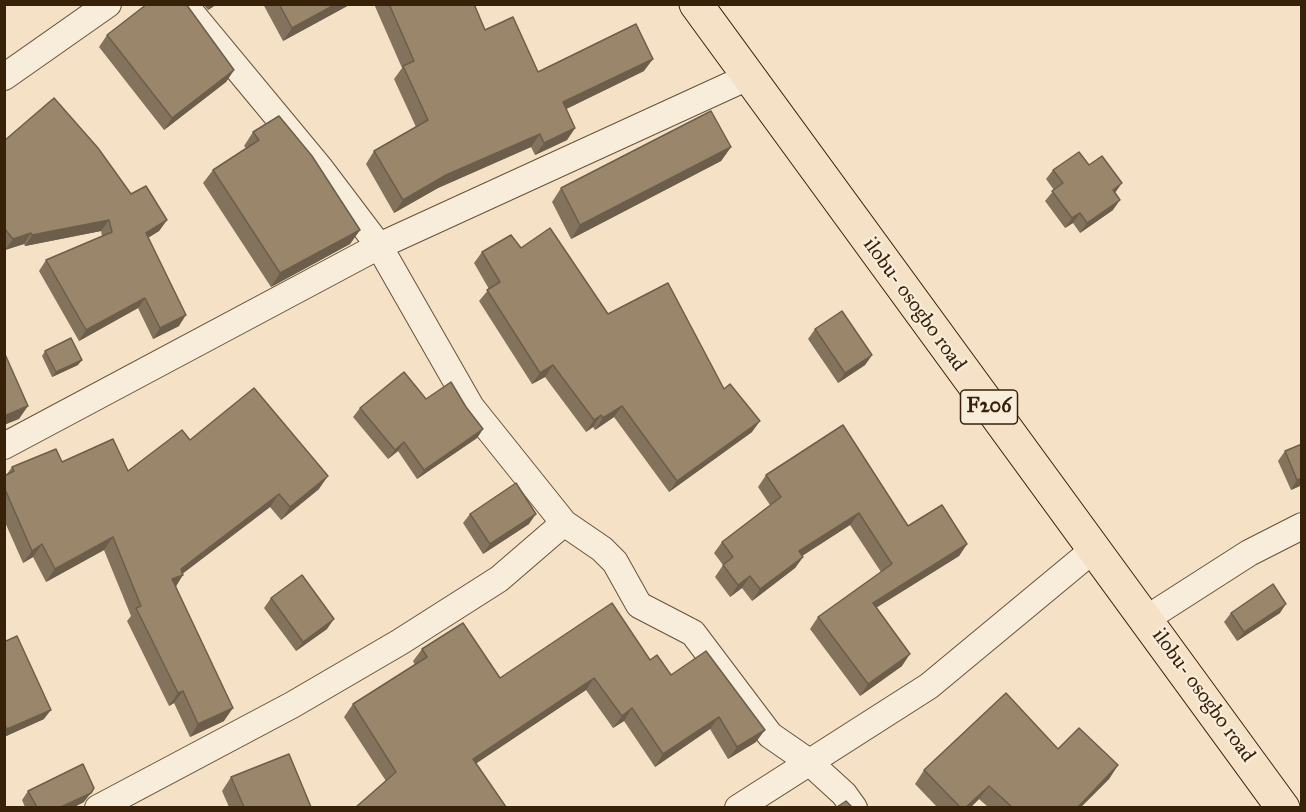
<!DOCTYPE html>
<style>
body{margin:0}
#map{position:relative;width:1306px;height:812px;overflow:hidden;background:#f5e2c6;font-family:"IM FELL Great Primer",serif}
canvas{display:block}
.frame{position:absolute;inset:0;border:6px solid #372209;pointer-events:none}
</style>
<div id="map">
<canvas width="1306" height="812"></canvas>
<div class="frame"></div>
</div>
<script>
const c = document.querySelector('canvas').getContext('2d');
c.lineJoin = 'round';
function stroke(path, color, width, dash) {
  c.strokeStyle = color;
  c.lineWidth = width;
  c.lineCap = dash ? 'butt' : 'round';
  c.setLineDash(dash || []);
  c.stroke(path);
}
function paint(path, color) {
  c.fillStyle = color;
  c.fill(path, 'evenodd');
}
function write(font, color, halo, rows, align = 'center') {
  c.font = font + ' "IM FELL Great Primer",serif';
  c.lineWidth = 4.5;
  c.setLineDash([]);
  c.textBaseline = 'middle';
  c.strokeStyle = halo;
  c.fillStyle = color;
  for (const [text, x, y, turn = 0] of rows) {
    c.save();
    c.translate(x, y);
    c.rotate((+turn || 0) * Math.PI / 180);
    c.textAlign = isNaN(turn) ? turn : align;
    if (halo) c.strokeText(text, 0, 0);
    c.fillText(text, 0, 0);
    c.restore();
  }
}
const minor = new Path2D(`
 M184,4L320,168L379,246L471,407L564,523L602,549L615,562L639,605L693,633L770,735L809,762L844,794L854,808
 M4,77L108,4
 M4,446L379,246L748,77
 M1146,619L1249,553L1302,526
 M98,808L292,705L400,642L499,579L564,523
 M738,808L929,686L1093,550`);
const primary = new Path2D(`
 M696,4L1283,808`);
stroke(minor, '#665238', 28);
stroke(primary, '#372209', 35);
stroke(minor, '#f8ecda', 26);
stroke(primary, '#f5e2c6', 33);
paint(new Path2D(`
 M203,4H217L208,10Z
 M263,4H351L283,41Z
 M374,4H474L485,30L538,72L644,71L566,109L575,128L567,140L535,155L531,147L438,188L394,213L366,164L374,151L416,127L394,79L402,68Z
 M107,35L234,70L226,82L164,130L99,47Z
 M253,132L360,230L350,244L271,287L203,183L213,170L246,148L244,146Z
 M4,141L131,194L167,220L159,231L148,238L179,326L153,339L138,308L79,341L39,271L46,260L102,236L101,231L25,246L24,244L5,250Z
 M731,147L721,161L571,239L552,202L561,188Z
 M1089,165L1115,193L1113,210L1080,233L1073,223L1065,228L1045,201L1054,190L1046,179L1053,170Z
 M521,248L608,314L724,389L752,432L669,492L614,417L595,430L593,427L586,432L545,377L532,384L479,301L489,289L474,263L482,252Z
 M815,329L872,355L865,365L838,383L808,339Z
 M45,351L78,365L52,377L42,356Z
 M426,399L466,407L483,429L477,438L417,479L398,451L388,459L353,417L360,408Z
 M190,440L319,489L281,520L270,507L183,573L176,586L224,721L190,737L174,703L169,706L127,621L131,616L104,550L46,582L33,557L23,563L4,520V476L7,474L12,467L62,462L128,471Z
 M1302,444V485L1291,490L1278,461L1285,451Z
 M766,475L908,526L967,544L959,556L876,608L902,666L860,696L810,629L818,617L881,572L850,525L802,556L803,557L795,568L752,601L742,588L730,597L715,577L723,565L714,553L722,542L770,505L758,487Z
 M470,514L529,524L483,554L463,523Z
 M271,598L327,629L296,651L264,608Z
 M1231,613H1280L1237,641L1224,622Z
 M4,642L44,719L4,737Z
 M422,649L500,678L650,660L671,675L756,742L728,759L710,729L655,767L624,721L613,728L586,690L476,763L386,781L344,717L353,704L415,665L413,661Z
 M1058,749L1118,765L1109,779L1081,807H988L979,799L971,807H937L915,784L924,770Z
 M231,777L311,807H229L222,791Z
 M28,791L84,802L74,807H25L22,800Z`), '#84735c');
paint(new Path2D(`
 M212,4H217L208,10Z
 M336,4H351L283,41L292,28Z
 M653,59L644,71L554,115L563,102Z
 M234,70L226,82L164,130L172,118Z
 M575,128L567,140L535,155L544,143Z
 M540,134L531,147L438,188L394,213L403,200L446,175Z
 M731,147L721,161L571,239L580,225Z
 M1122,183L1115,193L1113,190Z
 M1120,200L1113,210L1080,233L1087,223Z
 M1080,213L1073,223L1065,228L1072,218Z
 M109,220L101,231L25,246L32,235Z
 M167,220L159,231L138,244L146,233Z
 M360,230L350,244L271,287L280,273Z
 M31,233L24,244L5,250L13,239Z
 M145,298L138,308L79,341L86,330Z
 M186,315L179,326L153,339L160,328Z
 M872,355L865,365L838,383L845,373Z
 M82,360L78,365L52,377L56,372Z
 M553,365L545,377L532,384L540,373Z
 M28,406L19,419L4,425V416Z
 M622,406L614,417L595,430L603,418Z
 M601,415L593,427L586,432L594,420Z
 M760,421L752,432L669,492L677,481Z
 M483,429L477,438L417,479L424,470Z
 M404,442L398,451L388,459L395,450Z
 M328,476L319,489L281,520L290,507Z
 M1302,478V485L1291,490L1297,480Z
 M279,494L270,507L177,578L183,575L175,588L164,592L181,569Z
 M859,513L850,525L791,563L799,551Z
 M536,514L529,524L483,554L490,544Z
 M113,537L104,550L46,582L55,569Z
 M42,544L33,557L23,563L32,551Z
 M967,544L959,556L864,615L873,603Z
 M803,557L795,568L752,601L760,589Z
 M750,576L742,588L730,597L738,585Z
 M1286,604L1280,613L1237,641L1244,632Z
 M334,619L327,629L296,651L303,642Z
 M910,654L902,666L860,696L868,684Z
 M594,678L586,690L465,771L473,759Z
 M183,691L174,703L169,706L178,693Z
 M233,708L224,721L190,737L198,724Z
 M632,708L624,721L613,728L622,716Z
 M51,710L44,719L4,737V733L7,729Z
 M719,717L710,729L655,767L663,754Z
 M765,730L756,742L728,759L737,747Z
 M1118,765L1109,779L1081,807H1078Z
 M989,786L979,799L971,807H966Z
 M91,793L84,802L74,807H61Z`), '#6c5e4b');
const building = new Path2D(`
 M147,4H186L234,70L172,118L107,35Z
 M279,4H336L292,28Z
 M389,4H474L485,30L513,17L538,72L636,24L653,59L563,102L575,128L544,143L540,134L446,175L403,200L374,151L428,120L403,66L414,61Z
 M54,98L98,148L131,194L146,186L167,220L146,233L186,315L160,328L145,298L86,330L46,260L112,232L109,220L32,235L31,233L13,239L4,228V141Z
 M711,111L731,147L580,225L561,188Z
 M279,116L312,156L360,230L280,273L213,170L259,140L253,132Z
 M1079,152L1089,165L1102,156L1122,183L1113,190L1120,200L1087,223L1080,213L1072,218L1052,191L1063,183L1053,170Z
 M550,228L608,314L668,283L724,389L730,384L760,421L677,481L622,406L603,418L601,415L594,420L553,365L540,373L487,290L500,282L482,252L511,235L521,248Z
 M842,311L872,355L845,373L815,329Z
 M71,338L82,360L56,372L45,351Z
 M4,352L28,406L4,416Z
 M404,372L426,399L451,382L466,407L483,429L424,470L404,442L395,450L360,408Z
 M254,388L328,476L290,507L279,494L181,569L183,575L172,579L233,708L198,724L183,691L178,693L136,608L141,606L113,537L55,569L42,544L32,551L4,487V476L14,471L12,467L56,449L62,462L113,439L128,471L182,430L190,440Z
 M843,425L908,526L942,505L967,544L873,603L910,654L868,684L818,617L892,564L859,513L799,551L803,557L760,589L750,576L738,585L723,565L733,557L722,542L781,497L766,475Z
 M1302,444V478L1297,480L1285,451Z
 M516,483L536,514L490,544L470,514Z
 M302,575L334,619L303,642L271,598Z
 M1273,584L1286,604L1244,632L1231,613Z
 M612,603L650,660L657,655L671,675L706,651L765,730L737,747L719,717L663,754L632,708L622,716L594,678L473,759L506,807H356L396,772L353,704L427,657L422,649L463,623L500,678Z
 M17,636L51,710L7,729L4,723V642Z
 M1006,693L1058,749L1079,728L1118,765L1078,807H1012L989,786L966,807H960L924,770Z
 M289,754L311,807H244L231,777Z
 M83,764L94,788L91,793L61,807H37L28,791Z
 M846,801L852,807H837Z`);
paint(building, '#9a866b');
stroke(building, '#6c5e4b', 1.5);
for (const [x, y, w] of [
 [989,407,57]
]) {
  const box = new Path2D();
  box.roundRect(x - w / 2, y - 17, w, 34, 4.5);
  c.fillStyle = '#f8ecda';
  c.fill(box);
  stroke(box, '#372209', 1.5);
}
write('bold 20px', '#372209', null, [
 ["F206",989,407]
]);
write('21px', '#372209', '#f8ecda', [
 ["ilobu- osogbo road",914,305,54],
 ["ilobu- osogbo road",1203,696,54]
]);
</script>
